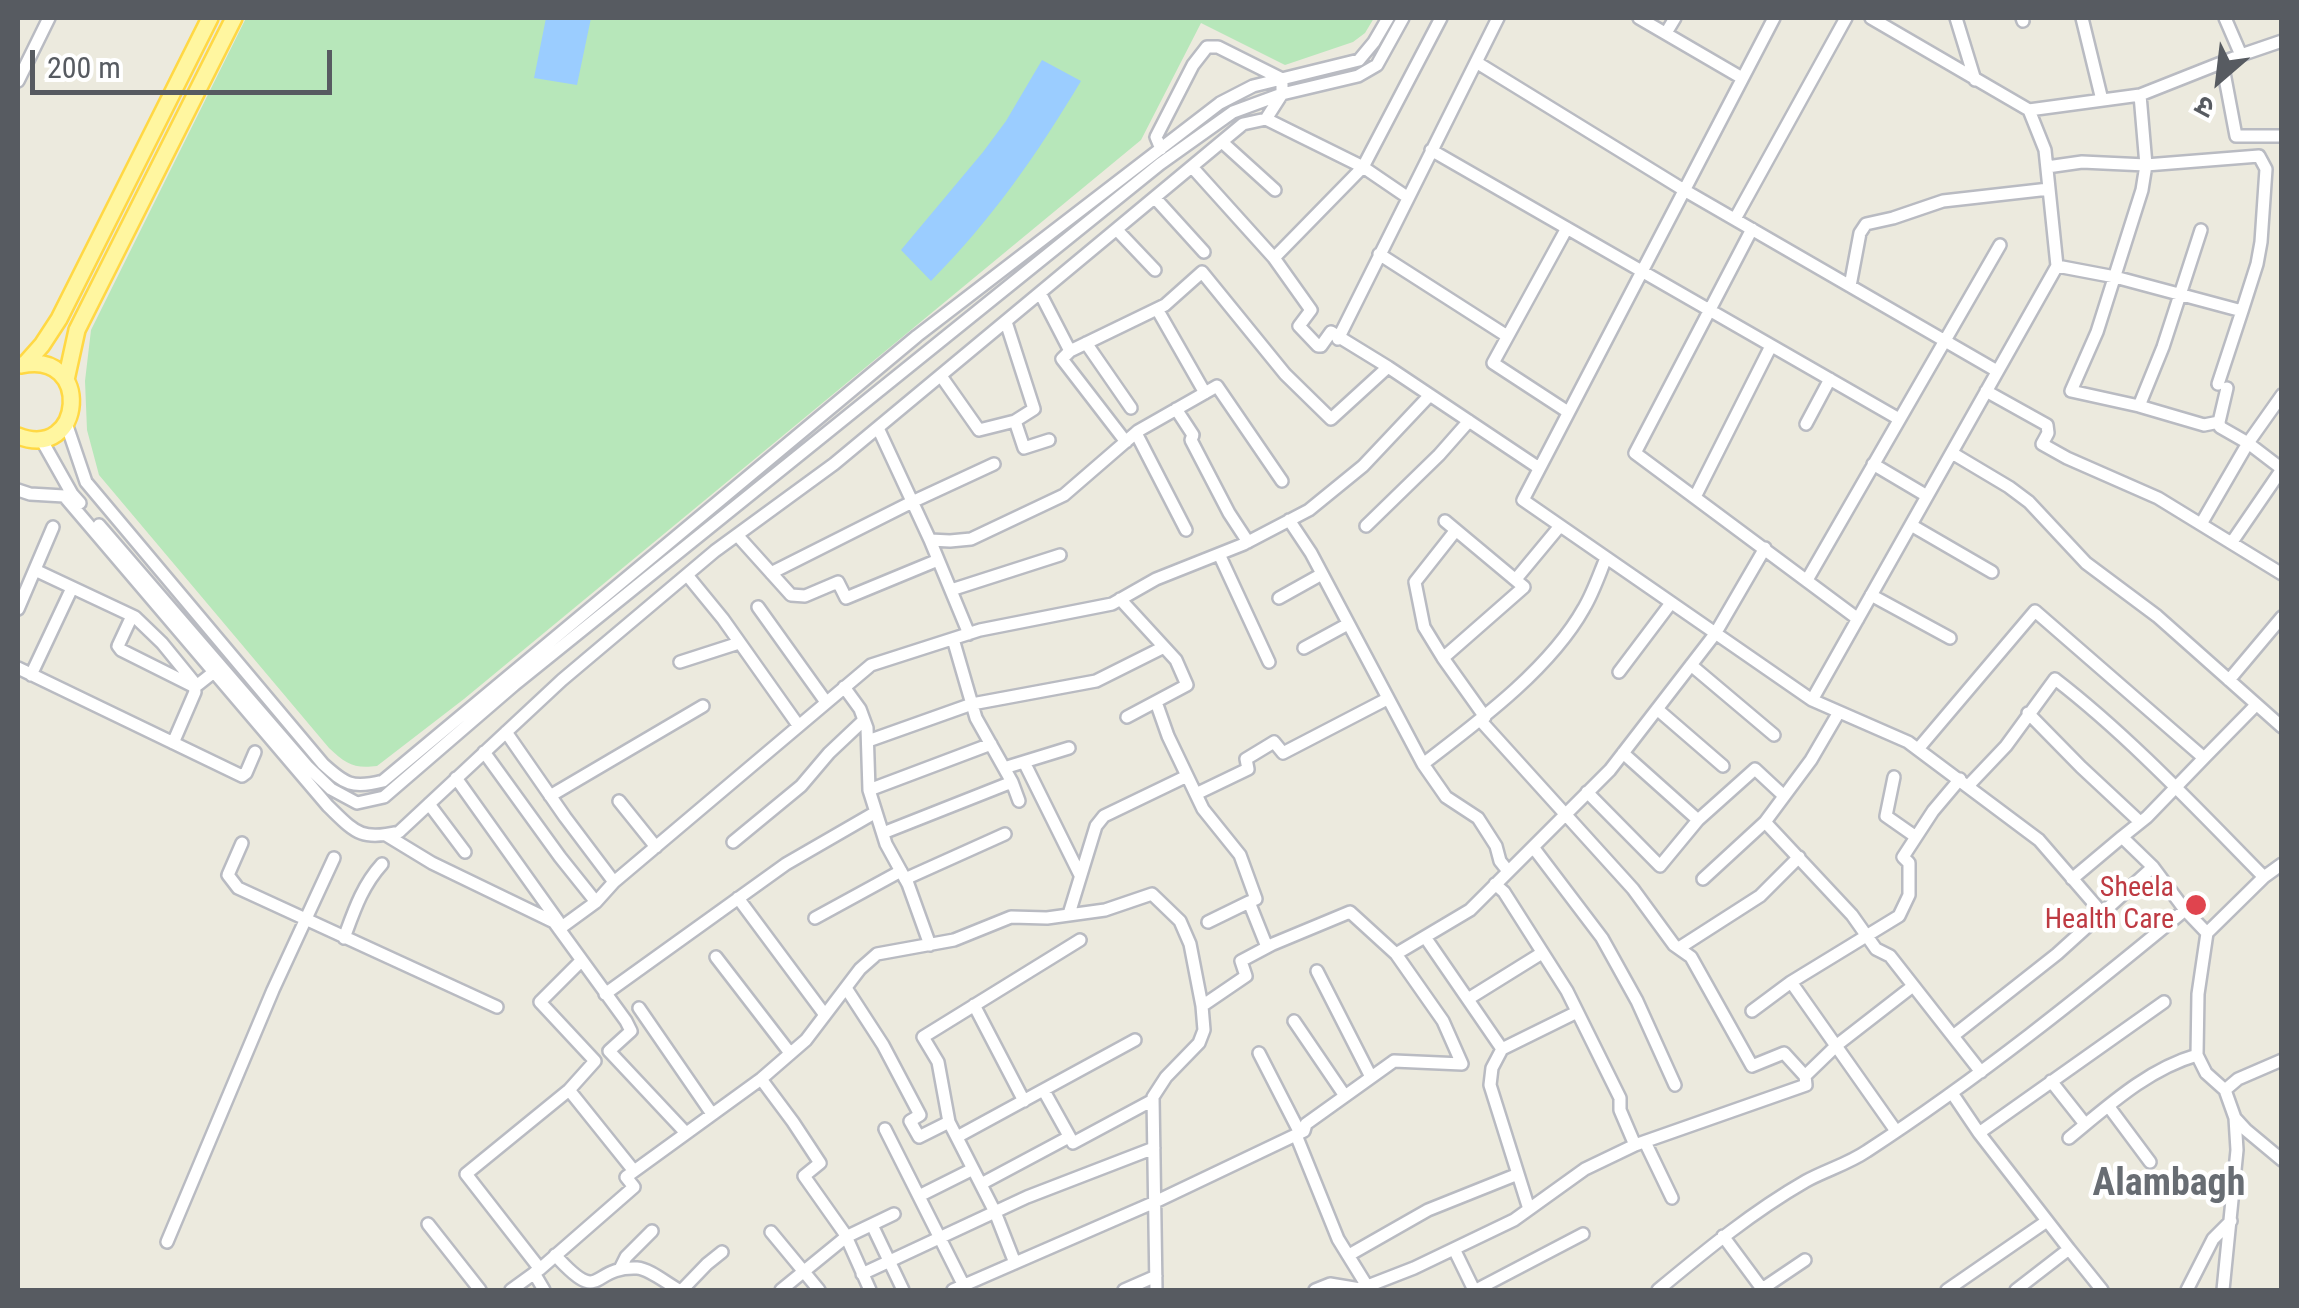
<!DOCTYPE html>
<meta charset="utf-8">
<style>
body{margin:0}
#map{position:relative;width:2299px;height:1308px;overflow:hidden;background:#eceade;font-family:"Roboto Condensed","Noto Sans Devanagari",sans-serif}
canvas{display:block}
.frame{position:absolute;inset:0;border:20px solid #575b61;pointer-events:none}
.north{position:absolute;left:2169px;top:30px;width:100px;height:100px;-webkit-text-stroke:8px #fff;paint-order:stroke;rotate:208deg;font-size:28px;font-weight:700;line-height:40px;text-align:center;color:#575b61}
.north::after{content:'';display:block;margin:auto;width:35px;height:45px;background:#575b61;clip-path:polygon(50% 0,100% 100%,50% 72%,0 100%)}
.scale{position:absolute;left:30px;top:50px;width:302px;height:45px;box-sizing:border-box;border:5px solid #575b61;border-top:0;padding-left:12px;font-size:30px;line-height:35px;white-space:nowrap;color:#575b61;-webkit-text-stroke:8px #fff;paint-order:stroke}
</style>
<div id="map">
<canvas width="2299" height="1308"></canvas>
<div class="frame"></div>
<div class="north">उ</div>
<div class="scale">200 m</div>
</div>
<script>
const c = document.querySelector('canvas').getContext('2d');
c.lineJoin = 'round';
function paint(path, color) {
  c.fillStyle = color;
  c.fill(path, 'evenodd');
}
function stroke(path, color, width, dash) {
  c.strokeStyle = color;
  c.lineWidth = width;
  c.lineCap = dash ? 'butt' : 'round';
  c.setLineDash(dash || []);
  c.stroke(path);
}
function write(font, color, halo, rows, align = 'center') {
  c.font = font + ' "Roboto Condensed",sans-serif';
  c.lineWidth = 9;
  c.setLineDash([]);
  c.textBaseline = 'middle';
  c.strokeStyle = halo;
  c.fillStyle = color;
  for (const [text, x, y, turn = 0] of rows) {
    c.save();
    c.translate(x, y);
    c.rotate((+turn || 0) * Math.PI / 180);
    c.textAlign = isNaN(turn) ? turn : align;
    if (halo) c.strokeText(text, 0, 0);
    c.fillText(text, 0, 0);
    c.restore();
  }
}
paint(new Path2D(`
 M246,18H1374L1365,33L1353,42L1285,65L1201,23L1141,140L464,699L377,766C354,769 346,764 329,748L99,475L87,430L85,381L91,330Z`), '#b7e7ba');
paint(new Path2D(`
 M546,18H591L577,85L534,78Z
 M1042,60L1081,81C1036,156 992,219 931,281L901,250L983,152L1006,121Z`), '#9bcdff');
const minor = new Path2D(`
 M1639,18L1742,78
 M1774,18L1523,500L1812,700L1908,742L2039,840L2103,914
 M1871,18L2029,110L2140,95L2241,55L2282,41
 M1956,18L1975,80
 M2022,18L2023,21
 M2082,18L2102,100
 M2225,18L2241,55
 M1666,33L1675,18
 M1476,62L1684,190L1997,371
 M2222,62L2236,136H2282
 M18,81L49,18
 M2140,95L2146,165L2142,190L2097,332L2071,391L2139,406L2163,347L2201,230
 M1222,142L1275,190
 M1161,149L1156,137L1193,65L1207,47H1218L1282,79V94L1266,119
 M1431,150L1899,419
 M1192,167L1274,258L1311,310L1299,326L1318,346H1321L1331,332L1388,367L1539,468
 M2047,167L2082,162L2146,165L2259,156L2266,169L2261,242L2257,264L2242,311L2115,277L2057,266
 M1155,198L1204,252
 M1735,219L1846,18
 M1567,228L1493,363L1568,412
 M1752,229L1635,453L1858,619
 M1117,230L1155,270
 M1379,254L1507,336
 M1274,258L1363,167L1441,18
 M1850,286L1860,233L1866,224L1893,218L1943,201L2049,189
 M1040,293L1070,351L1062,359L1126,442
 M1157,309L1205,393
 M1006,322L1034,409L1015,421
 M1338,339L1498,18
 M1086,343L1131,408
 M1070,351L1165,305L1202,272L1285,374L1331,419L1388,367
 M941,376L979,430L1015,421L1024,448L1049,440
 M2218,384L2242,311
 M2227,388L2219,422L2220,427L2248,443L2282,469L2232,542
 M1986,391L2047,425L2048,433L2042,444L2067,458L2158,498L2282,574
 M2139,406L2204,425L2219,422
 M1176,409L1193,435L1191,440L1229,513L1248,542
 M66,423L86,482L323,764C345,784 352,789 383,781L917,336L1220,103L1253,86L1359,60L1374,42L1388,18
 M1806,424L1830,379
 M878,428L930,540L969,634
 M1136,433L1186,530
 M41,439L72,494L80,503
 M1952,453L2009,487L2029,502L2086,563L2157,616L2282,727
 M1873,464L1927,496
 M18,490L30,494L64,496L328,806C355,832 360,841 399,832L562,680L715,551L834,464L1243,124L1266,119L1363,167L1407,197
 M1695,497L1771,346
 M1289,520L1311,553L1423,764L1446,797L1478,818L1496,846L1500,861L1508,871
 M2201,524L2248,443L2282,395
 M99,525L308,767L331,789L357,803L384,797L514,685L1160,164L1233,112L1282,94L1358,76L1377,65L1403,18
 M1911,525L1992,572
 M1366,526L1439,455L1469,421
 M1456,530L1415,582L1424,627L1443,658L1485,717
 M737,535L791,595L805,596L838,582L846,598L938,560
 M930,540L950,541L971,539L1064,495L1138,431L1217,386L1282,481
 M1219,554L1269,662
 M35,570L135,617L162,643L193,681L195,692L173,743
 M771,573L912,502L994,464
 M687,575L723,619L798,725
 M1516,579L1560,526
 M1807,580L2000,245
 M951,590L1060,555
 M1871,595L1950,638
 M1279,598L1322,574
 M1120,599L1176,660L1187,685L1127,717
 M758,607L826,702
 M18,609L53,527
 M132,616L118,646L121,650L195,687L214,672
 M953,639L976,718L1012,782L1019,801
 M1304,648L1348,624
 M1443,658L1524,587L1445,521
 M680,662L739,643
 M1691,665L1774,735
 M18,668L242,776L246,773L255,752
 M1619,672L1671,603
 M31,675L72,588
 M2229,680L2282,617
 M844,687L860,709L867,728L869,790L886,844L908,884L930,945
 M1812,700L2057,266L2045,150L2029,110
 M1156,702L1168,736L1203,809L1240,855L1256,899L1249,902L1267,947
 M1657,709L1723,766
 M2028,713L2081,767L2140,822
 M1480,720L1633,889L1674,945L1691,957L1752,1066L1784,1053L1805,1076
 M506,732L565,817L614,882
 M868,741L972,704L1096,681L1164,647
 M1918,749L2035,611L2204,758L2147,817L2122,837
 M484,752L560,857L596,902
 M1623,753L1698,820
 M2204,758L2256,705
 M1024,762L1080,875
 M1423,764C1478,722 1550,669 1584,608C1593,593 1599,575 1606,558
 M1004,768L1069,748
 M1894,777L1886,816L1916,837
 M456,778L558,921
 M1968,786L2006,746L2055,679C2129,736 2198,810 2264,877
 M869,790L991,744
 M1587,792L1660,866L1698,820L1755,769L1784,796
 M1196,794L1248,769L1246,759L1274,742L1283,753L1387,699
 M550,796L703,706
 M619,801L656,847
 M429,804L465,852
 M1765,822L1852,915L1876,949L1890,956L1981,1072
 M883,833L1012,782
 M386,835L432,863L554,922L626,1021L631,1031L609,1051L686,1133
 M733,842L801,786L829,753L864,720
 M242,843L228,875L238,888L497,1007
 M1533,847L1602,938L1637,1001L1675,1085
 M905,879L1005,834
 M1703,879L1765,822L1811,760L1839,712
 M2072,879L2122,837L2153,867L2185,910L2207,933L2198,994L2197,1055L2206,1073L2225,1090L2235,1118L2246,1130L2282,1160
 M1495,884L1504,892L1567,991L1620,1098V1110L1635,1145
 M738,898L825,1015
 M1069,914L1096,826L1104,816L1187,776
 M815,918L901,871
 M1208,922L1249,902
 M559,929L596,902L614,882L871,665L980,630L1112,604L1156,579L1244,544L1309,510L1363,466L1430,395
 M2207,933L2264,877L2282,864
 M1425,937L1502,1049L1492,1068L1490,1085L1529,1209
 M344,938C354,911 362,886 382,864
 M1679,948L1760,896L1799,857
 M1396,954L1470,910L1610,770L1715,634L1765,548
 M716,957L790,1053
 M1317,971L1371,1077
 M1791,982L1896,1131
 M846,988L883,1045L920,1115L910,1121L919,1137L949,1122
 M605,994L786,864L876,812
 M1468,999L1542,953
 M974,1005L1024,1101
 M639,1008L712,1114
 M1752,1011L1791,982L1899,916L1909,895V863L1903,857L1933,811L1960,779
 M1294,1021L1345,1096
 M1953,1036L2057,954L2153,867
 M1502,1049L1577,1012
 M1259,1053L1300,1133
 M761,1079L793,1122L820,1163L804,1176L845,1234L870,1290
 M2051,1081L2085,1124
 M569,1090L634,1171
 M2225,1090L2238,1079L2282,1060
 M1044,1091L1073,1143L1153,1100
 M1952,1093L1979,1133
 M2109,1107L2150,1162
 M885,1129L964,1286
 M1296,1135L1338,1239L1367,1286
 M957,1137L1135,1040
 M2069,1138C2108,1106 2148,1069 2197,1055
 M1645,1142L1672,1198
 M981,1184L1069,1137
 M919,1196L973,1169
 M428,1224L480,1290
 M872,1225L903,1290
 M771,1232L819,1290
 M1723,1236L1763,1290
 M167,1242L273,990L334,858
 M1454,1249L1474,1290
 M2069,1249L2102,1290
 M555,1255C603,1308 589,1266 637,1268C650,1269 666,1283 679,1290
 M1349,1255L1428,1210L1518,1174
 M1015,1263L995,1212L949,1122L938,1062L923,1037L1080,940
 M540,1269L466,1174L569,1090L595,1061L540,1002L581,961
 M620,1269L626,1257L652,1231
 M534,1273L544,1290
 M862,1274L1027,1197L1154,1148
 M1762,1289L1805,1260
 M511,1290L540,1269L634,1187L626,1177L761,1079L806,1040L860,969L877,954L954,940L1011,917L1047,918L1105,910L1152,894L1180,921L1190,944L1202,1006L1204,1030L1199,1043L1166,1077L1153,1097L1156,1290
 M682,1290L707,1264L722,1252
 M781,1290L846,1237L894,1214
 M953,1290L1155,1202L1304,1131L1306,1124L1394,1061L1462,1064L1443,1021L1396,954L1350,912L1273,944L1241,961L1246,976L1202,1006
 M1124,1290L1156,1276
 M1315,1290L1330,1284L1360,1289L1414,1268L1514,1220L1585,1169L1635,1145L1806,1085L1805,1076L1837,1045L1913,986
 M1476,1290L1583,1234
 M1658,1290C1705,1251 1752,1212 1806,1181C1826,1170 1848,1164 1867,1151C1979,1078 2082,995 2185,910
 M1947,1290L2047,1221
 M2016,1290L2069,1249L1979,1133L2164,1002
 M2187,1290L2213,1239L2231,1221
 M2223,1290L2237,1150L2235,1118`);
const major = new Path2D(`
 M26,363L42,345L59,319L210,18
 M66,380L77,330L234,18
 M18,436C84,462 93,349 21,365`);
stroke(minor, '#b9bbc2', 16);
stroke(major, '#ffd844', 20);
stroke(minor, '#fff', 11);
stroke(major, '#fff6a0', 15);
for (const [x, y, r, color] of [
 [2196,905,12,"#e0444e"]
]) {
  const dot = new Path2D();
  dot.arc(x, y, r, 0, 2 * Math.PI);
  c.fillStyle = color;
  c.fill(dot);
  stroke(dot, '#fff', 4);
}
write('28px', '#be3a42', '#fff', [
 ["Sheela",2174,889],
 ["Health Care",2174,921]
], 'right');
write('bold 38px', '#686d73', '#fff', [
 ["Alambagh",2169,1185]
]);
</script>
